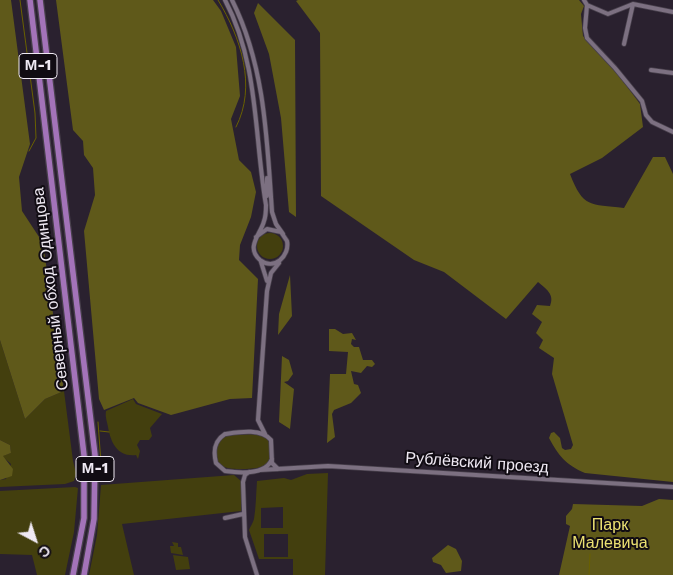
<!DOCTYPE html>
<meta charset="utf-8">
<style>
body{margin:0}
#map{position:relative;width:673px;height:575px;overflow:hidden;background:#2a212f;font-family:"Work Sans",sans-serif}
canvas{display:block}
.north{position:absolute;left:10px;top:515px;width:50px;height:50px;-webkit-text-stroke:4px #110c13;paint-order:stroke;rotate:140deg;font-size:14px;font-weight:700;line-height:20px;text-align:center;color:#efe9f3}
.north::after{content:'';display:block;margin:auto;width:18px;height:22px;background:#efe9f3;clip-path:polygon(50% 0,100% 100%,50% 72%,0 100%)}
</style>
<div id="map">
<canvas width="673" height="575"></canvas>
<div class="north">С</div>
</div>
<script>
const c = document.querySelector('canvas').getContext('2d');
c.lineJoin = 'round';
function paint(path, color) {
  c.fillStyle = color;
  c.fill(path, 'evenodd');
}
function stroke(path, color, width, dash) {
  c.strokeStyle = color;
  c.lineWidth = width;
  c.lineCap = dash ? 'butt' : 'round';
  c.setLineDash(dash || []);
  c.stroke(path);
}
function write(font, color, halo, rows, align = 'center') {
  c.font = font + ' "Work Sans",sans-serif';
  c.lineWidth = 4;
  c.setLineDash([]);
  c.textBaseline = 'middle';
  c.strokeStyle = halo;
  c.fillStyle = color;
  for (const [text, x, y, turn = 0] of rows) {
    c.save();
    c.translate(x, y);
    c.rotate((+turn || 0) * Math.PI / 180);
    c.textAlign = isNaN(turn) ? turn : align;
    if (halo) c.strokeText(text, 0, 0);
    c.fillText(text, 0, 0);
    c.restore();
  }
}
paint(new Path2D(`
 M257 246a13 13 0 1 1 26 0a13 13 0 1 1-26 0Z
 M0,340L25,419L45,399L64,391L73,461L76,473L74,481L65,484L0,487V480L6,479L11,464L2,456L11,453L10,445L0,440Z
 M133,399L136,404L162,414L150,428L152,436L149,440H140L137,445L140,451L138,459L136,455C118,457 111,444 108,427C107,421 105,417 106,411Z
 M258,434C265,436 270,439 270,447C270,452 271,458 268,462C263,469 254,468 246,469C224,470 211,467 218,441L228,435Z
 M328,473L325,575H293V559H259L249,530C250,527 253,523 254,519C256,507 256,494 257,481L284,478L291,480L307,474ZM283,507V528H261V508ZM264,534H288V557H264Z
 M234,475L241,481V511L122,524L134,575H89L97,535L101,485Z
 M75,487L78,488L74,532L65,575H37L32,555L0,554V491Z
 M172,542L178,543V547H181L183,555L171,553L170,546H174Z
 M173,555L188,557L190,569L176,570Z`), '#433f0e');
paint(new Path2D(`
 M0,0H11L30,144L19,177L22,211L43,243L64,391L45,399L25,419L0,340Z
 M56,0H213L221,11L236,47L240,96L231,119L239,160L251,172L256,192L251,217L240,245L239,260L258,279L252,398L230,399L171,415L138,403L134,398L104,410L99,399L84,231L95,195L93,168L84,155L83,141L73,130Z
 M298,0H579L584,6L581,14L583,36L614,69L640,104L643,127L602,158L570,174C583,208 590,204 624,208L653,157H665L673,174V482L585,473C566,465 558,455 549,438L551,433L554,432L560,438L562,448L565,450L571,449L573,445L552,374L554,358L539,348L543,340L536,333L542,322L532,314L537,305L550,306C555,294 546,289 538,282L506,319L444,272L414,260L321,196L320,33L296,1Z
 M258,3L295,40L296,217L289,212L281,118L269,54L254,13Z
 M290,275L292,316L278,335L279,314Z
 M329,329H335L343,334L352,333L356,340L352,339L351,344L354,347H359L363,360H372L375,364L372,367L367,366L361,373L351,371L354,384L358,385L361,393L351,403L334,410L332,414L335,437L327,443L330,374H346L348,352L329,351Z
 M282,356L289,360L293,374L288,381L284,382L294,389L290,429L279,422Z
 M0,440L10,445L11,453L3,456L13,469L12,476L0,480Z
 M659,499L673,500V575H559L570,526L566,524V516L572,509L573,504L642,506Z
 M448,545L456,549L462,561L461,571L446,573L441,565L433,562L432,558Z`), '#5f591a');
stroke(new Path2D(`
 M20,0L35,113L36,138L29,151
 M218,0C241,38 257,86 236,127
 M98,422L102,477
 M100,431L109,432
 M589,575L590,554`), '#6a6100', 1);
const minor = new Path2D(`
 M225,0C259,64 254,136 266,205
 M232,0C265,66 267,139 272,212L276,224L283,234
 M584,0L587,5L585,28L587,38L615,68L642,101L646,115L652,122L673,132
 M587,5L608,14L633,4L673,12
 M624,44L633,4
 M651,70L673,73
 M267,196V178
 M256,237L267,229L281,232L287,241C290,256 274,271 260,260C245,247 261,234 264,221C266,216 266,210 266,205
 M261,262L267,281
 M265,434L258,420L267,291L271,273L279,263
 M272,459C266,475 239,473 225,471L216,463C213,451 214,441 225,434C239,432 261,428 271,440L272,463L278,469
 M260,470L328,466L673,487
 M249,472L245,475L243,482L245,537L257,575
 M225,518L243,514`);
const highway = new Path2D(`
 M30,0L84,455V518L73,575
 M40,0L95,455L94,519L84,575`);
stroke(minor, '#48404c', 5.5);
stroke(highway, '#48404c', 8);
stroke(minor, '#7c7081', 4);
stroke(highway, '#a373b9', 5.5);
for (const [x, y, w] of [
 [38,66,38],
 [95,469,38]
]) {
  const box = new Path2D();
  box.roundRect(x - w / 2, y - 12.5, w, 25, 4);
  c.fillStyle = '#110c13';
  c.fill(box);
  stroke(box, '#efe9f3', 1);
}
write('bold 15px', '#efe9f3', null, [
 ["М-1",38,66],
 ["М-1",95,469]
]);
write('16px', '#efe9f3', '#110c13', [
 ["Северный обход Одинцова",51,289,-97],
 ["Рублёвский проезд",477,463,4]
]);
write('16px', '#ebe071', '#110c13', [
 ["Парк",610,525],
 ["Малевича",610,543]
]);
</script>
